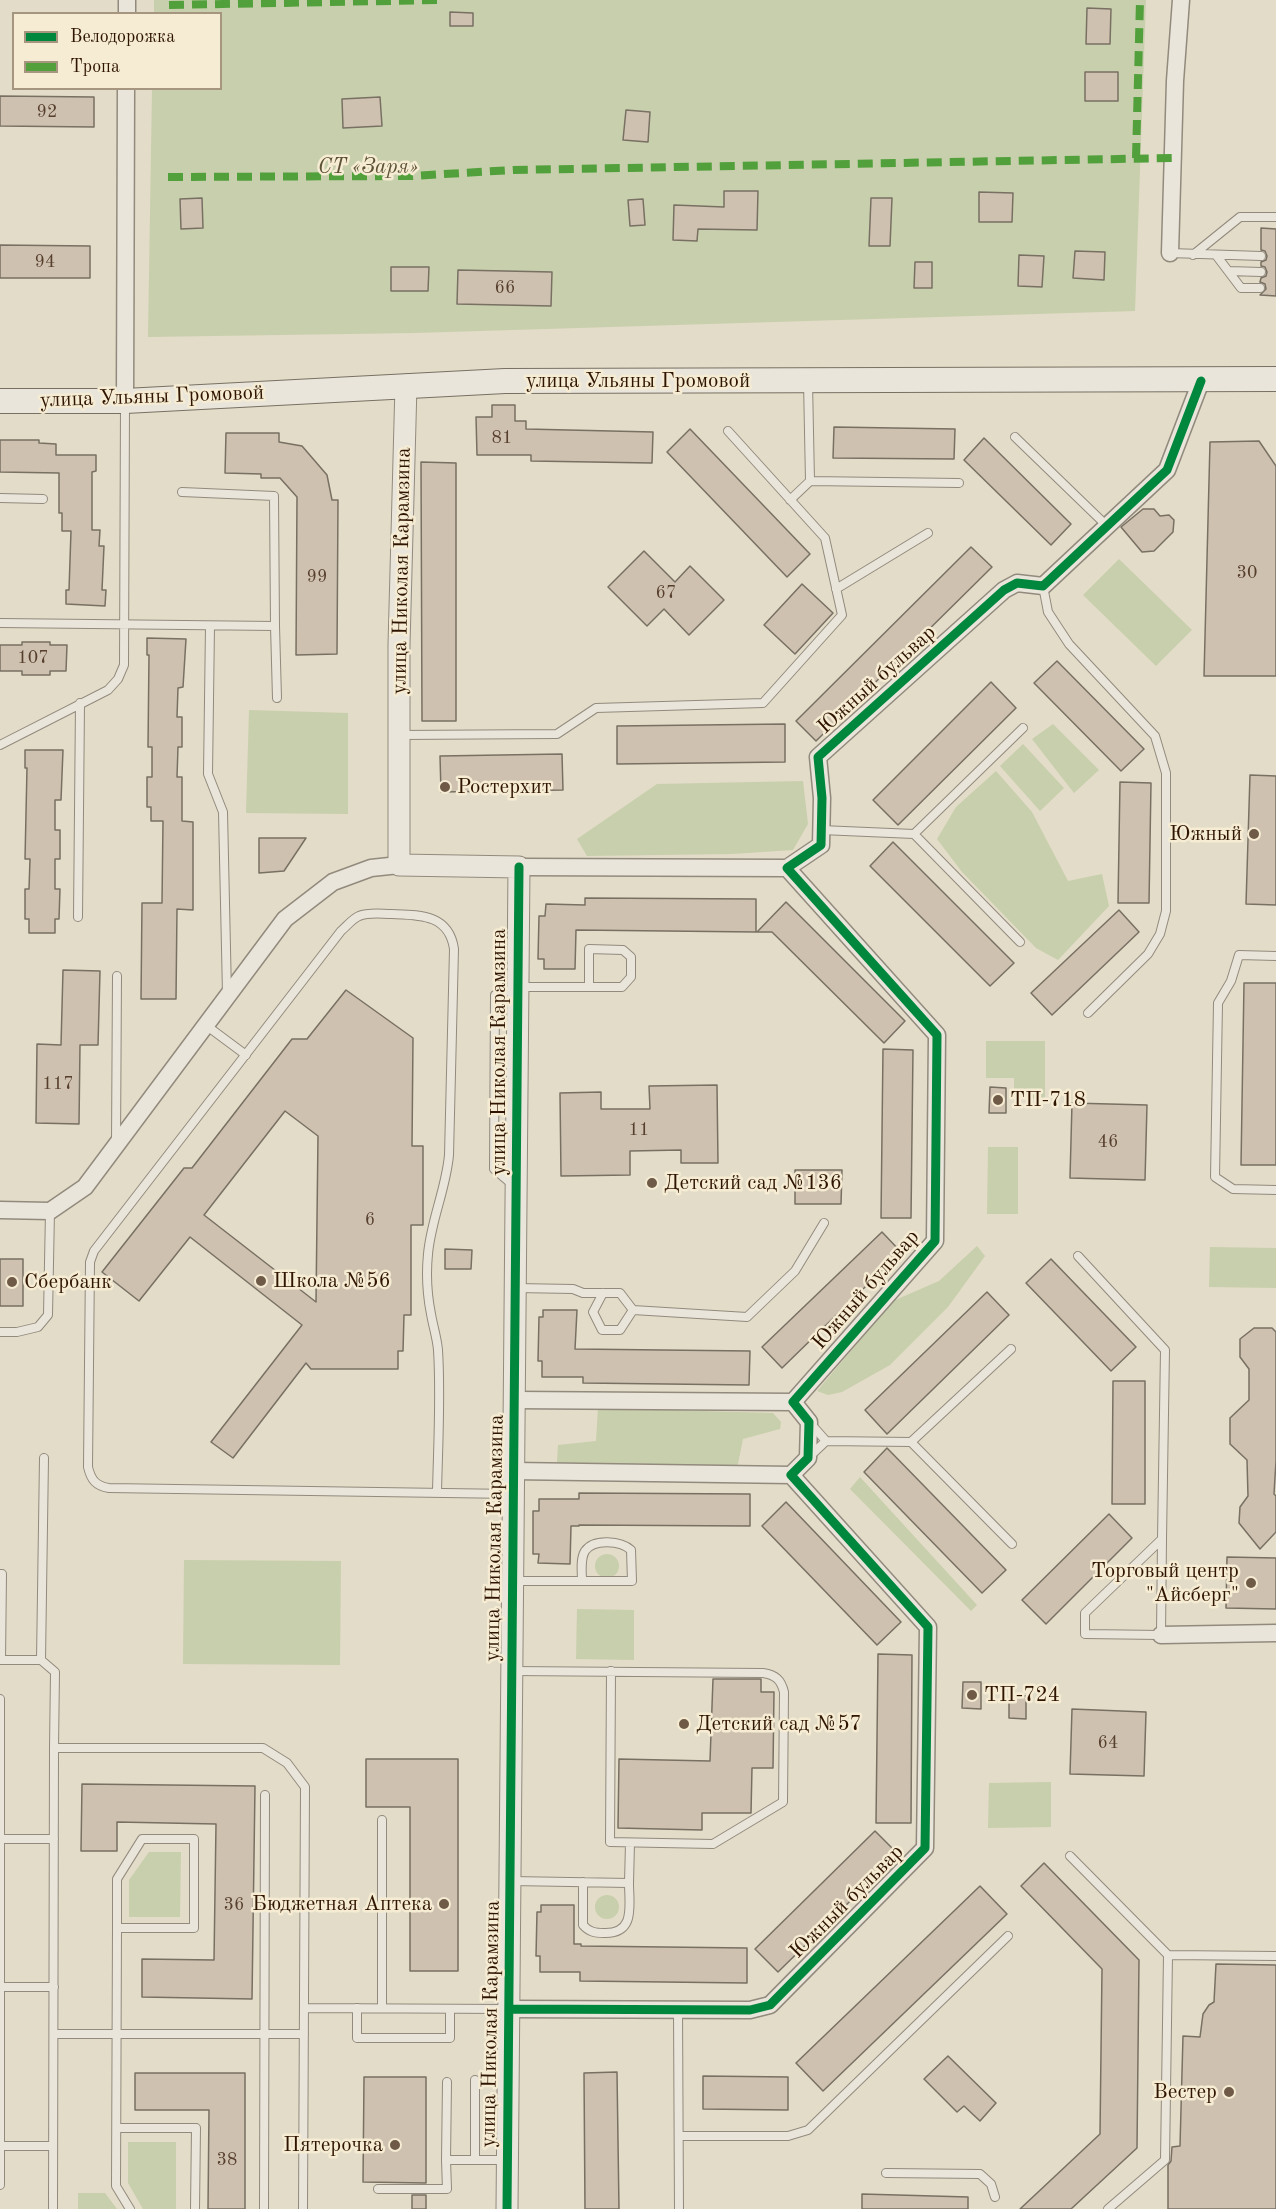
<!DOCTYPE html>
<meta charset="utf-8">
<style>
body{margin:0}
#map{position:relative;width:1276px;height:2209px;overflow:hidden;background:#e3dcc8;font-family:"Old Standard TT",serif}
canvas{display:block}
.legend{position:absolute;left:12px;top:12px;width:210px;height:78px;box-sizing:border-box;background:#f5ecd3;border:2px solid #a6967f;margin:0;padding:8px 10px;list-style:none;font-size:18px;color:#2f1401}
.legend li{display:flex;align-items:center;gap:12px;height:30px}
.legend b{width:30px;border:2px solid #a6967f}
</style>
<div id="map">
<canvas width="1276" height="2209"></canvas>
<ul class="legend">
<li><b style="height:8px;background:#00873e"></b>Велодорожка</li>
<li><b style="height:8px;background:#52a03c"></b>Тропа</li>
</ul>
</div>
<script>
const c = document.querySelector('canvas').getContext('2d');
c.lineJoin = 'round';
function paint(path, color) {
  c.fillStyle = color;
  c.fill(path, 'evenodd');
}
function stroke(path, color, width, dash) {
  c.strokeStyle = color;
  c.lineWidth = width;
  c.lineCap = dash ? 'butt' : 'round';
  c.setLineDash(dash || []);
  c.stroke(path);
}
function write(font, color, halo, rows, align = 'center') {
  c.font = font + ' "Old Standard TT",serif';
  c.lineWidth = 5;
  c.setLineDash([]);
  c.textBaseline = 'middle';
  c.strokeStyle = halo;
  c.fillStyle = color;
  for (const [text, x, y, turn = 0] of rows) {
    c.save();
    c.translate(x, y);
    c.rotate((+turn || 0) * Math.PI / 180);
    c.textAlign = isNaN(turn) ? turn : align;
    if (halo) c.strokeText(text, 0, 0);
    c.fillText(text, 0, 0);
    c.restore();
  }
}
paint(new Path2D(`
 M154,0H1146L1135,311L414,333L148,337L152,89L220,88V14L154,13Z
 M1119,559L1192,630L1156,666L1083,595Z
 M249,710L348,713V814L246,813Z
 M1053,724L1099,770L1074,793L1032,739Z
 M1023,744L1064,788L1040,811L1000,766Z
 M996,771L1032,812L1068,881L1102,874L1109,906L1058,960L1036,948L962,872L937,839L956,807Z
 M803,781L808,824L793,850L732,854L587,856L577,839L657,784Z
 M986,1041H1045V1098L1014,1099V1078H986Z
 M988,1147H1018V1214H987Z
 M977,1246L985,1256L948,1307L890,1365L842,1392L828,1395L817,1391L893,1301L939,1281Z
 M1210,1247L1276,1248V1288L1209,1287Z
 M598,1408L773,1413L781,1422L780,1429L743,1439L737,1469L557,1463L558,1445L596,1441Z
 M860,1477L977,1605L971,1611L850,1489Z
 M595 1566a12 12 0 1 1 24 0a12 12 0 1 1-24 0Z
 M184,1560L341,1561L340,1665L183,1664Z
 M577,1609L634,1610V1660L576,1659Z
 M1051,1782V1827L988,1828L989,1783Z
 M149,1852H181L180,1917H129V1880Z
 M595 1907a12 12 0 1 1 24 0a12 12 0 1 1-24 0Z
 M128,2142H176V2209H143L128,2183Z
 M78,2193H105L117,2209H78Z`), '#c8cfac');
const building = new Path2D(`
 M1087,8L1111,9L1110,44H1086Z
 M450,12L473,13V26H450Z
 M1085,72H1118V101H1085Z
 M0,96L94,97V127L0,126Z
 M380,97L382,126L343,128L342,99Z
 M626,110L650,112L648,142L623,140Z
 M724,191H758L757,230L698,229L697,241L673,240L674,205L724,207Z
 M979,192L1013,193L1012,222H979Z
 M202,198L203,228L181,229L180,199Z
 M871,198H892L890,246H869Z
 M643,199L645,225L630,226L628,200Z
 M1261,228L1276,229V296L1260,295L1266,289L1265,284L1260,282L1261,278L1266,276L1267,272L1265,267L1261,266V262L1266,260L1267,256L1265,251L1261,250Z
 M0,245L90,246V278H0Z
 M1075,251L1105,252L1104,280L1073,278Z
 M1019,255L1044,256L1042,287L1018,286Z
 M915,262H932V288H914Z
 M391,267H429L428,291H391Z
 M458,270L552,272L551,306L457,304Z
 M492,405H515V421H526V429L653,432L652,463L531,461V455H477L476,417H492Z
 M834,427L955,429L954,459L833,458Z
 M690,429L810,554L787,577L667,452Z
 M226,433H279V442L302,446L327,475L332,500H338L337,654L296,655L297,497L280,478H261V474L225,473Z
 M984,438L1071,524L1051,545L964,460Z
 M0,440H39V443L56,444V455H96V471L92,472V530H100L99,546H104L102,590H106L105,606L66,604V590H69L71,531H62V513H59V473L0,472Z
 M1259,441L1276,466V676H1204L1210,442Z
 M421,462L456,463V721H422Z
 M1143,509H1154L1160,516L1169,515L1174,520L1173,532L1154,551L1142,552L1121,527Z
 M971,547L992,567L816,741L796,721Z
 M644,551L675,582L690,566L724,600L689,635L664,609L647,626L608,587Z
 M802,584L833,613L795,654L764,625Z
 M147,638L186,639L183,687L178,688L177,717H182V747H178L177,777H182V821L193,822V910L177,909L176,999H141L142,903H162L163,821H151V807H147V777H152V747H148L149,655H147Z
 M22,642H50V645H67L66,671H50V675H22V671H0V645H22Z
 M1057,661L1144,749L1121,771L1034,683Z
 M991,682L1016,708L898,825L873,800Z
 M785,724V762L617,764V726Z
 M25,750H63L61,800H55V830H60V859H55V889H60L59,919H55V933H29V919H25V889H29L30,859H25L27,768H25Z
 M562,754L563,790L441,792L440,756Z
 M1250,775L1276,776V905L1246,904Z
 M1120,782L1151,783L1149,903H1118Z
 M259,838H306L284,871L259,873Z
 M893,842L1014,963L990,986L870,866Z
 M585,898L756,899V932L576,930L575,969H544V959H538L539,916H545L546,904L585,905Z
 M786,902L905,1021L884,1043L772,932H757Z
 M1119,910L1139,932L1052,1015L1031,993Z
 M63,970L100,971L98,1045H80L79,1124L36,1123L37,1044L61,1045Z
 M1244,983H1276V1165H1241Z
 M346,990L413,1038L412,1146H423V1225H411V1315H404L403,1351H398V1369H311L306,1363L233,1458L211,1442L302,1325L190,1237L139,1301L102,1272L184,1168H192L292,1039H307ZM285,1111L318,1136L316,1302L204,1215Z
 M883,1049L913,1050L911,1218H881Z
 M717,1085L718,1163H681V1150L630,1151V1175L561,1176L560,1093L601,1092V1109H650L649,1086Z
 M990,1087L1006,1088V1113H989Z
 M1072,1103L1147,1105L1145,1180L1070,1178Z
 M795,1170H842L841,1204H795Z
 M882,1232L901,1252L782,1368L762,1347Z
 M445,1249L472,1250L471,1269H445Z
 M0,1259H23V1306H0Z
 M1051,1259L1136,1347L1111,1371L1026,1283Z
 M987,1292L1009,1315L887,1434L865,1410Z
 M543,1310H577L575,1349L750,1351L749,1385L583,1383V1377H542V1361H538L539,1317H543Z
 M1254,1328H1272L1276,1332V1461L1274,1494L1276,1496V1532L1260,1549L1239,1523L1240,1507L1248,1496L1247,1460L1230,1444V1418L1249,1400V1369L1240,1357V1339Z
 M1113,1381H1145V1504H1112Z
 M887,1448L1006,1570L982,1593L864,1472Z
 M579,1493L750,1494V1526L579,1525V1526H571L570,1564L538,1563L539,1554H533V1511H539V1499H579Z
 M786,1502L901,1622L877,1645L762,1526Z
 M1109,1514L1132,1538L1046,1624L1022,1600Z
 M1227,1557L1276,1558V1609L1226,1608Z
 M878,1654L912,1655L911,1823H876Z
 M713,1679H761V1692H774L773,1768H752L751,1813H702V1830L618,1828L619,1759L710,1761Z
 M963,1682H981V1709L962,1708Z
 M1009,1696H1026V1719L1009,1718Z
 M1072,1709L1146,1712L1144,1776L1070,1774Z
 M366,1759H458V1971H410V1807H366Z
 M82,1784L255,1786L252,1999L142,1997V1959L214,1960L216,1824L117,1822V1851H81Z
 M875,1831L898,1854L778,1972L755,1949Z
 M1044,1863L1139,1960L1137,2148L1071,2209H1020L1100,2134L1102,1969L1021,1886Z
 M980,1886L1007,1914L823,2091L796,2063Z
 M541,1905H574V1944H581V1946L747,1948V1983L580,1981V1972H540V1956H536L537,1912H541Z
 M1216,1964L1276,1965V2209H1168V2165L1171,2161L1172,2147L1180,2146L1183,2036L1200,2037L1203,2014L1209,2005L1214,2002Z
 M948,2056L996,2103L980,2121L964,2106L957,2112L924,2079Z
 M617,2072L619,2209H585L584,2073Z
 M135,2073H245V2209H208L209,2110H135Z
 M703,2076L788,2077V2110L703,2109Z
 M364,2077H426V2183L363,2182Z
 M862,2194L968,2197V2209H862Z
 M412,2195H426V2209H412Z`);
paint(building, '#cfc1b0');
stroke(building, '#787063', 1.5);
const service = new Path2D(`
 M1170,253L1261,256
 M1193,255L1240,217H1276
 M1216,255L1241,288H1260
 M1229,271L1261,272
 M808,382L810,481L959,483
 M1015,437L1107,526
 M0,498L43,499
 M790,500L810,481
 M1043,586L1048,612L1069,644L1155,736L1166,773V911L1160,934L1148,954L1088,1013
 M836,589L928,533
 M0,623L275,626L274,496L182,492
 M210,626L208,774L223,812L227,994
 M275,626L277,698
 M399,735L557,734L596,708L763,703L842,615L825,538L728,431
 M0,745L108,690L118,679L124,665L125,404
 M821,830L914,834L1023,728
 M914,834L1020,942
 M78,917L80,703
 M1276,956L1239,955L1231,981L1218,1003L1215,1177L1233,1189L1276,1190
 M207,1026L246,1055
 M116,1143L117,976
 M513,1185L494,1169L495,995L518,987H622L631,977V957L623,950L589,949V987
 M1078,1256L1165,1350L1162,1539L1085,1613V1634L1161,1635L1162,1539
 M516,1288L573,1289L583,1293H620L633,1310L747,1317L795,1271L824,1223
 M603,1293L593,1312L602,1330H620L633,1310
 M0,1332H17L38,1327L48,1315L50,1211
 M811,1424L826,1441L911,1442L1012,1544
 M911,1442L1011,1349
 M809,1457L826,1441
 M437,1492C438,1445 441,1397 438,1350C437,1338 433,1326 431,1314C427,1294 426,1274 428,1254C431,1220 446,1189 449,1155L454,949C449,914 419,915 392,914C381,914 369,912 359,916C352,919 347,926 341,931L94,1251L90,1262L88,1467C91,1480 96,1486 109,1488L512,1494
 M0,1574H2L1,1660
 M513,1581H632L631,1550C621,1541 594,1538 585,1551C580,1559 582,1572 582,1581
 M0,1660H41L55,1672L54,1748
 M41,1660L44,1458
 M512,1671C596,1671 680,1672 763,1673C776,1675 781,1680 784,1692L783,1802L713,1844L610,1842L611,1671
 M0,1699V2185
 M1,1839H54
 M1070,1856L1168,1955L1165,2160L1108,2209
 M511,1881L629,1883C629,1905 636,1934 604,1933C595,1933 589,1932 583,1925V1882
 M629,1883L630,1843
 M117,1928V1879L142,1839H194V1928H117L116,2186L130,2209
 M1168,1955L1276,1956
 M0,1987H54
 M304,2008L507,2009
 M357,2008V2038H450V2009
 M382,2008V1820
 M678,2009L679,2209
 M54,2034H304
 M447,2082L446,2160H507
 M117,2128H196L195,2209
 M679,2136H788L808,2130L1008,1936
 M0,2146H53
 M475,2160V2080
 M886,2173L980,2174L991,2184L995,2197
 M378,2189H447L446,2160
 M53,2209L54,1748H263L287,1763L305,1787L303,2209
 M264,2209L265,1795`);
const minor = new Path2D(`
 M127,14V0
 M1170,253L1175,81L1181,0
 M125,401L126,88
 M519,867L787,868
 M0,1210L50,1211L85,1187L285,919L333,882L371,868L399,865
 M514,1400L793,1402
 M513,1471L791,1475
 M1161,1635L1276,1633
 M509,2009L750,2010L770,2005L925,1848L928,1627L791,1475L808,1458L809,1422L793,1402L935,1241L937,1035L787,868L821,845L822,798L818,757L1004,590L1017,583L1043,586L1167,470L1201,381`);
const tertiary = new Path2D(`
 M406,385L399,645V865L519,867L507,2209`);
const secondary = new Path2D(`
 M0,401H125L505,381L1276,379`);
stroke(service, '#928a7d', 10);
stroke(minor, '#928a7d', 19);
stroke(tertiary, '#928a7d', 23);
stroke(secondary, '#787063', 26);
stroke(service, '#e9e5db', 8);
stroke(minor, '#e9e5db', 16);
stroke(tertiary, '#e9e5db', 21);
stroke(secondary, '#e9e5db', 24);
stroke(new Path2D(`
 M169,5L440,0
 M1136,158L1140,0
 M168,177L411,176L513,170L1173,158`), '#52a03c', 8, [15, 8]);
stroke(new Path2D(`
 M509,2009L750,2010L770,2005L925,1848L928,1627L791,1475L808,1458L809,1422L793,1402L935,1241L937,1035L787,868L821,845L822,798L818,757L1004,590L1017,583L1043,586L1167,470L1201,381
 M507,2209L519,867`), '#00873e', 9);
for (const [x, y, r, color] of [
 [445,787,6,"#6e5a47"],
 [1254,834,6,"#6e5a47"],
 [998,1100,6,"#6e5a47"],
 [652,1183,6,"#6e5a47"],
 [261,1281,6,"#6e5a47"],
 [12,1282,6,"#6e5a47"],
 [1251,1583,6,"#6e5a47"],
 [972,1695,6,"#6e5a47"],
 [684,1724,6,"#6e5a47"],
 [444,1904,6,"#6e5a47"],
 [1229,2092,6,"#6e5a47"],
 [395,2145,6,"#6e5a47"]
]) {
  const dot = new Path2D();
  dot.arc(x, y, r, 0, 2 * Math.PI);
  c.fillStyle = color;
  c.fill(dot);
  stroke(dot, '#f5ecd3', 2);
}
write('18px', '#573f2d', null, [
 ["92",47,112],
 ["94",45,262],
 ["66",505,288],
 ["81",502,438],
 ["30",1247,573],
 ["99",317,577],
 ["67",666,593],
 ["107",33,658],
 ["117",58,1084],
 ["11",639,1130],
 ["46",1108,1142],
 ["6",370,1220],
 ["64",1108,1743],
 ["36",234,1905],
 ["38",227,2160]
]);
write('italic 21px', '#5d5235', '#f5ecd3', [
 ["СТ «Заря»",368,167]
]);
write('21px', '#2f1401', '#f5ecd3', [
 ["улица Ульяны Громовой",638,381],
 ["улица Ульяны Громовой",152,397,-2],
 ["улица Николая Карамзина",402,571,-89],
 ["Южный бульвар",877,680,-42],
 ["улица Николая Карамзина",499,1052,-90],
 ["Южный бульвар",866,1290,-49],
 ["улица Николая Карамзина",495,1538,-89],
 ["Южный бульвар",847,1902,-45],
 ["улица Николая Карамзина",491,2024,-89]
]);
write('21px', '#2f1401', '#f5ecd3', [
 ["Ростерхит",457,787],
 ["Южный",1242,834,"right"],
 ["ТП-718",1010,1100],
 ["Детский сад №136",664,1183],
 ["Школа №56",273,1281],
 ["Сбербанк",24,1282],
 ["Торговый центр",1239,1571,"right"],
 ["\"Айсберг\"",1239,1595,"right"],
 ["ТП-724",984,1695],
 ["Детский сад №57",696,1724],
 ["Бюджетная Аптека",432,1904,"right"],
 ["Вестер",1217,2092,"right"],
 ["Пятерочка",383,2145,"right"]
], 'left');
</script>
